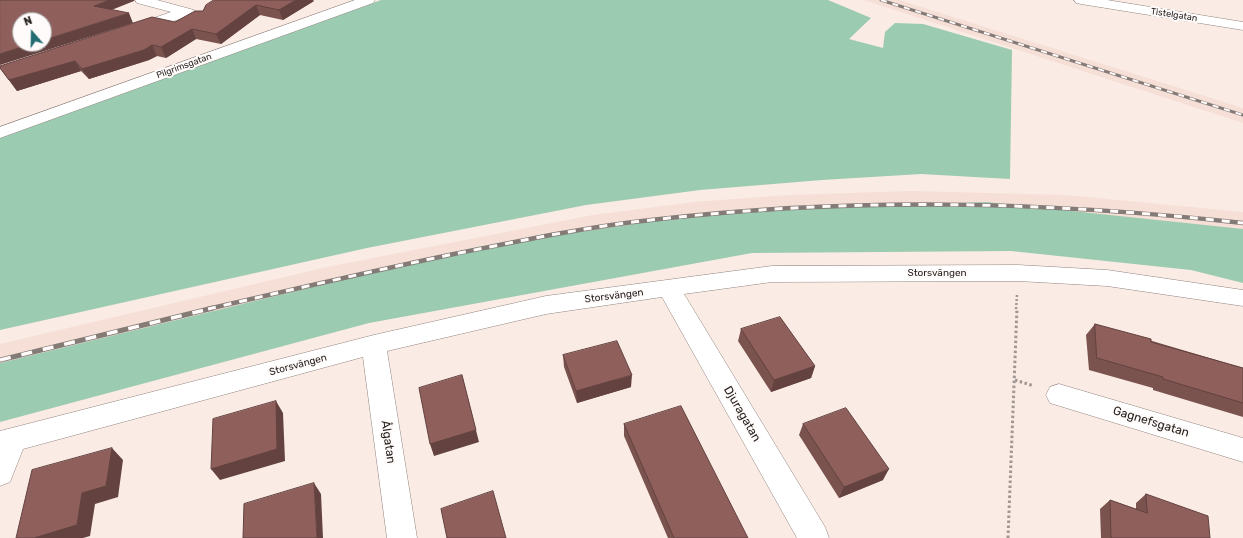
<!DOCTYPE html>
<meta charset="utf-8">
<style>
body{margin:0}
#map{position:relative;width:1243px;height:538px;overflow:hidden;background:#faebe5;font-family:Rubik,sans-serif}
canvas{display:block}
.north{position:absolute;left:12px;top:12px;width:40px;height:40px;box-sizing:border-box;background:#fefbfa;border:1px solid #a8a4a2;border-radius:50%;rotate:340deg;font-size:11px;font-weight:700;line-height:16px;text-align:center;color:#27221f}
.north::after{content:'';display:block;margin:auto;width:14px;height:18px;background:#216d71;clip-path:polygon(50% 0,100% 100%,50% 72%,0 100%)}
</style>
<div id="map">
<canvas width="1243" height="538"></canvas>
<div class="north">N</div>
</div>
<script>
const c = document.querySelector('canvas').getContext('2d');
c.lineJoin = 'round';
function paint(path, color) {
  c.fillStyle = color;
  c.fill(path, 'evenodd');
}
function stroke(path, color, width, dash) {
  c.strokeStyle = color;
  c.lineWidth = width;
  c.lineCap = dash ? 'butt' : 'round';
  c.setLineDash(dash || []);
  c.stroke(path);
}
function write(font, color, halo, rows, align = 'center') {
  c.font = font + ' Rubik,sans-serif';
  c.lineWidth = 4;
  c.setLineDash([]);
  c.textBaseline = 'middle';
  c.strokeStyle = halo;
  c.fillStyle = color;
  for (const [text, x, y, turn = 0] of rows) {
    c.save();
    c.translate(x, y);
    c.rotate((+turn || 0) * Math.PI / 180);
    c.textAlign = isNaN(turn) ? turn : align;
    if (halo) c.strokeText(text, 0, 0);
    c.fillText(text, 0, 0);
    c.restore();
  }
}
paint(new Path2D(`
 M864,0H899L1243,108V123Z
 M911,191L1065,195L1243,212V234L923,215L0,377V344L327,267L593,215L694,202L789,195Z`), '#f6dfd6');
paint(new Path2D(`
 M381,0H828L871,18L849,39L883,48L885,32L895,23L923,24L1012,50L1010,179L921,174L822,180L700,190L586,205L367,248L0,330V138Z
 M986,202L1243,229V283L1191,270L1011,251L752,253L369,323L0,422V363L477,247L730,210Z`), '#9bcbb1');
const street = new Path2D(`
 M135,0H157L194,10L196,13L194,16L186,17L136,33L131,32L129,29L131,26L171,12L137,3Z
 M355,0H375L373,3L0,138V127Z
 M1074,0H1107L1243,22V30L1081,4L1076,3Z
 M1018,265L1107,270L1243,290V306L1107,286L1018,281L772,282L684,294L825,527L829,538H797L662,297L546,314L387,351L417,538H387L363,357L23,449L10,482L0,486V431L374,335L546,296L772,266Z
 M1059,384L1243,438V462L1050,403L1046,395L1050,387Z`);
stroke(street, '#91847f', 1);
stroke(new Path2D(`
 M1016,309L1017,295`), '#a19691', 2.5, [2, 2]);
stroke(new Path2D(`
 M1015,380L1034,386
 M1008,538L1017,308`), '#a19691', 3, [2.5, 2.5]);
paint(street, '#fff');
const railFar2 = new Path2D(`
 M881,0L1243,115`);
const railFar1 = new Path2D(`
 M208,309C290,290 372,271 454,254C520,241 585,227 651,220C851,197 1043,201 1243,223`);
const rail = new Path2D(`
 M0,360L213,308`);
stroke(railFar2, '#847a76', 3);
stroke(railFar1, '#847a76', 4.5);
stroke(rail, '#847a76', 5);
stroke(railFar2, '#fefbfa', 2, [6]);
stroke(railFar1, '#fefbfa', 3, [8]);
stroke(rail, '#fefbfa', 3.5, [11]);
paint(new Path2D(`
 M314,1L283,20L260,15L221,44L196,39L166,58L157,56L149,60L89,79L81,71L17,91L0,68L175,22L203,11L206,5Z
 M1095,324L1243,368V417L1153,390V388L1089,370L1086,335Z
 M741,329L815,366L811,378L771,392L738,341Z
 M563,355L631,387L577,403L564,367Z
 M624,424L748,538H668L624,436Z
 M803,424L883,480L839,498L799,435Z
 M1146,494L1210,538H1101L1100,509L1110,500L1136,509V503Z`), '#7a524e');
paint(new Path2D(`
 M109,0H134V1L99,15L94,6Z
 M296,0H313L314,1L283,20L279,10Z
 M256,5L260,15L221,44L216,34Z
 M129,13L133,23L0,65V54L31,44H44V40Z
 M192,29L196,39L166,58L161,47Z
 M152,45L157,56L149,60L89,79L82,69Z
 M75,61L81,71L17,91L9,80Z
 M815,366L811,378L771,392L774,380Z
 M462,375L479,442L434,456L430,444Z
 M632,375L631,387L577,403L576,391Z
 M276,401L283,413L285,461L220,480L211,469Z
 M112,448L123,460L118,497L95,504L90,536L83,538H34L82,493Z
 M889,469L883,480L839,498L844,487Z
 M314,483L321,494L323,538H317Z`), '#634240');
const building = new Path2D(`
 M0,0H109L94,6L129,13L44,40V20H20V44H31L0,54Z
 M214,0H296L279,10L256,5L216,34L192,29L161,47L152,45L144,50L82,69L75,61L9,80L0,68V66L152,17L175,22L195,11H203L206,5Z
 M780,317L815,366L774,380L741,329Z
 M1095,324L1151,339V342L1243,368V403L1163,379V377L1097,358Z
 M617,341L632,375L576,391L563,355Z
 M462,375L476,430L430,444L419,388Z
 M276,401L277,449L211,469L213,419Z
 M681,406L748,538H674L624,424Z
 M846,408L889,469L844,487L803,424Z
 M112,448L106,486L82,493L77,525L34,538H16L32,470Z
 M314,483L317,538H243L244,504Z
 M493,491L506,538H447L441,509Z
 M1146,494L1208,516L1210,538H1111L1110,500L1147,513Z`);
paint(building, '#8e5f5b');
stroke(building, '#634240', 1);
write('9px', '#27221f', '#fefbfa', [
 ["Tistelgatan",1174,15,9],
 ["Pilgrimsgatan",184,66,-20]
]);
write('10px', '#27221f', '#fefbfa', [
 ["Storsvängen",937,273],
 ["Storsvängen",614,296,-7],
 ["Storsvängen",298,365,-15]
]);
write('12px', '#27221f', '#fefbfa', [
 ["Djuragatan",742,414,60],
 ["Gagnefsgatan",1151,422,17],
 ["Ålgatan",388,442,82]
]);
</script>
